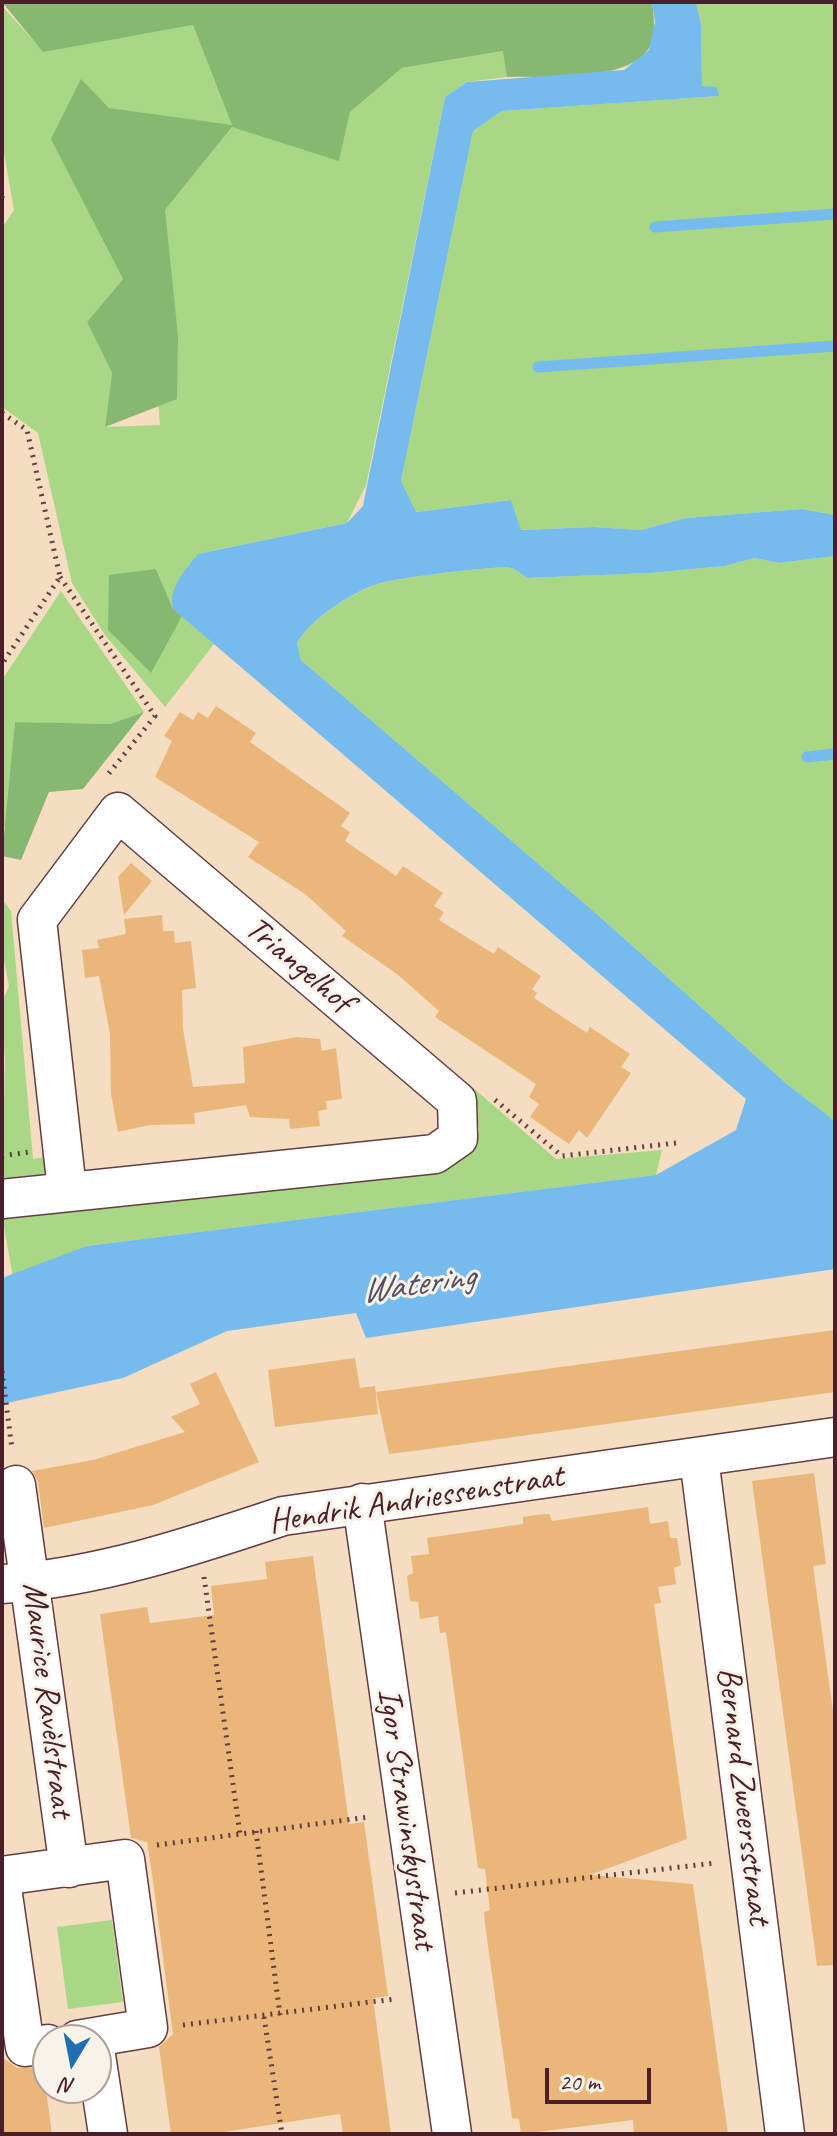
<!DOCTYPE html>
<meta charset="utf-8">
<style>
body{margin:0}
#map{position:relative;width:837px;height:2136px;overflow:hidden;background:#f4ddc1;font-family:Caveat,sans-serif}
canvas{display:block}
.frame{position:absolute;inset:0;border:4px solid #4a1f2b;pointer-events:none}
.north{position:absolute;left:32px;top:2024px;width:80px;height:80px;box-sizing:border-box;background:#f7f3e8;border:2px solid #b29e9c;border-radius:50%;rotate:190deg;font-size:22px;font-weight:700;line-height:32px;text-align:center;color:#4a1f2b}
.north::after{content:'';display:block;margin:auto;width:28px;height:36px;background:#1f6fb2;clip-path:polygon(50% 0,100% 100%,50% 72%,0 100%)}
.scale{position:absolute;left:545px;top:2068px;width:106px;height:36px;box-sizing:border-box;border:4px solid #4a1f2b;border-top:0;padding-left:10px;font-size:24px;line-height:28px;white-space:nowrap;color:#4a1f2b;-webkit-text-stroke:6px #f7f3e8;paint-order:stroke}
</style>
<div id="map">
<canvas width="837" height="2136"></canvas>
<div class="frame"></div>
<div class="north">N</div>
<div class="scale">20 m</div>
</div>
<script>
const c = document.querySelector('canvas').getContext('2d');
c.lineJoin = 'round';
function paint(path, color) {
  c.fillStyle = color;
  c.fill(path, 'evenodd');
}
function stroke(path, color, width, dash) {
  c.strokeStyle = color;
  c.lineWidth = width;
  c.lineCap = dash ? 'butt' : 'round';
  c.setLineDash(dash || []);
  c.stroke(path);
}
function write(font, color, halo, rows, align = 'center') {
  c.font = font + ' Caveat,sans-serif';
  c.lineWidth = 6;
  c.setLineDash([]);
  c.textBaseline = 'middle';
  c.strokeStyle = halo;
  c.fillStyle = color;
  for (const [text, x, y, turn = 0] of rows) {
    c.save();
    c.translate(x, y);
    c.rotate((+turn || 0) * Math.PI / 180);
    c.textAlign = isNaN(turn) ? turn : align;
    if (halo) c.strokeText(text, 0, 0);
    c.fillText(text, 0, 0);
    c.restore();
  }
}
paint(new Path2D(`
 M696,2H835V515L802,509L686,518L641,530L593,527L520,530L511,500L415,512L401,481L473,131L502,111L718,96L717,87H702L701,25Z
 M2,6L43,51L193,25L233,126L339,160L350,112L402,68L504,51L507,77L467,82L445,97L366,485L347,523L198,554L173,609L156,569L109,630L182,616L214,644L165,707L105,635L72,583L38,433L2,407V228L14,210L2,141ZM81,80L109,108L232,127L165,210L149,298L160,425L105,427L112,373L87,322L123,279L90,212Z
 M835,556V1121L788,1085L599,916L301,660L297,643C313,618 353,591 382,583C399,578 497,565 511,568C516,569 522,575 527,578L650,573L725,566L754,558L779,563Z
 M61,591L144,712L110,724L15,722L6,825L2,830V680Z
 M2,899L11,911L33,1159L51,1156C41,1187 32,1184 2,1187L5,1061L2,1002L9,986L2,950Z
 M465,1081L556,1159L662,1150L656,1175L87,1246L13,1277L2,1216L445,1168L476,1147L479,1129Z
 M112,1920L123,2002L68,2009L57,1927Z`), '#a8d785');
paint(new Path2D(`
 M2,2H652C654,16 657,39 647,51C623,82 545,76 507,77L503,51L402,68L350,112L339,161L232,127L165,210L178,336L177,399L105,427L112,373L87,322L123,279L51,139L81,79L109,108L232,125L193,25L43,52Z
 M156,569L173,609L182,616L151,673L108,630L109,575Z
 M144,712L83,789L49,792L21,860L2,856L15,722L110,724Z`), '#86b872');
paint(new Path2D(`
 M652,2H696L701,25L702,86L717,87L719,96L502,111L473,131L401,481L416,512L511,500L521,530L594,527L641,530L686,518L802,509L835,515V556L779,563L754,558L725,566L650,573L527,578C522,575 516,569 511,568C497,565 399,578 381,583C353,591 312,618 297,643L301,660L599,916L788,1085L835,1121V1269L366,1338L356,1313L227,1331L123,1378L2,1404V1278L87,1246L656,1175L736,1130L746,1099L173,609C168,587 185,571 198,554L347,523L363,506L445,97L467,82L624,70L649,50L655,22Z`), '#76bbed');
stroke(new Path2D(`
 M655,227L835,214
 M538,367L835,346
 M807,757L835,754`), '#76bbed', 11);
paint(new Path2D(`
 M216,706L256,733L250,742L350,813L341,826L350,832L345,841L396,876L403,866L443,893L434,906L444,912L439,920L494,954L498,947L541,976L532,989L537,993L534,998L587,1033L590,1027L630,1054L621,1067L631,1073L587,1138L579,1130L569,1144L530,1117L539,1104L529,1097L536,1084L435,1017L439,1011L397,974L342,936L346,931L305,894L248,857L259,842L155,777L172,741L164,736L180,712L193,720L198,712L208,718Z
 M131,863L152,881L124,915L118,877Z
 M162,915L163,931H174L175,943L191,941L196,988L182,990L183,1029L193,1087L245,1083L243,1047L297,1037L320,1039L322,1051L336,1048L342,1099L326,1101L327,1109L318,1111L320,1126L290,1129L289,1119L250,1117L246,1105L194,1113L195,1124L150,1125L118,1132L111,1094L110,1034L99,976L85,978L82,950L99,948L97,940L126,934L124,919Z
 M835,1330V1392L421,1450L389,1454L376,1392Z
 M355,1358L360,1388L375,1386L378,1414L275,1427L268,1370Z
 M216,1372L259,1462L153,1505L44,1528L38,1482L32,1471L93,1460L185,1432L171,1417L200,1404L190,1384Z
 M814,1473L826,1564L813,1566L835,1726V1965L817,1966L752,1481Z
 M648,1507L650,1524L668,1521L670,1538H677L681,1565L674,1568L676,1584L658,1587L661,1603L654,1604L687,1839L590,1875L693,1884L728,2134H634L633,2120L521,2134L519,2119L512,2118L485,1924L484,1912L490,1910L485,1869L478,1868L446,1632L440,1633L438,1616L420,1619L418,1602L410,1601L407,1576L413,1573L411,1556L429,1554L427,1538L523,1524V1517L536,1515L549,1514L552,1521Z
 M313,1556L349,1824L364,1822L388,1996L373,1998L391,2134H343L340,2114L211,2134H171L159,2047L173,2034L153,1881L147,1842L131,1838L100,1614L147,1607L150,1623L214,1615L211,1586L267,1579L265,1562Z
 M2,2057L17,2068L43,2067L52,2134H2Z`), '#eab67a');
const street = new Path2D(`
 M2,1199L435,1154L458,1138L457,1101L118,812L37,920L67,1190
 M699,1458L785,2134
 M16,1485L69,1868
 M362,1503L452,2134
 M2,1584C97,1578 193,1546 283,1516L835,1437
 M2,1876L125,1859L148,2028L77,2040
 M2,1888L25,2047L48,2044
 M96,2055L108,2134`);
stroke(street, '#643c42', 41);
stroke(new Path2D(`
 M2,196V204
 M2,413L27,430L60,577L2,664
 M60,577L155,716L106,777
 M495,1100L562,1156L676,1143
 M2,1156L29,1152
 M2,1371L12,1449
 M204,1577L240,1834
 M256,1831L280,2015
 M157,1845L369,1817
 M455,1893L715,1863
 M264,2017L282,2134
 M183,2025L395,1999`), '#643c42', 5, [2, 6]);
stroke(street, '#fff', 38);
write('34px', '#4a1f2b', '#f7f3e8', [
 ["Triangelhof",298,965,40],
 ["Hendrik Andriessenstraat",416,1500,-9],
 ["Maurice Ravèlstraat",47,1700,83],
 ["Bernard Zweersstraat",743,1796,83],
 ["Igor Strawinskystraat",406,1819,82]
]);
write('italic 36px', '#574e65', '#f7f3e8', [
 ["Watering",418,1285,-8]
]);
</script>
